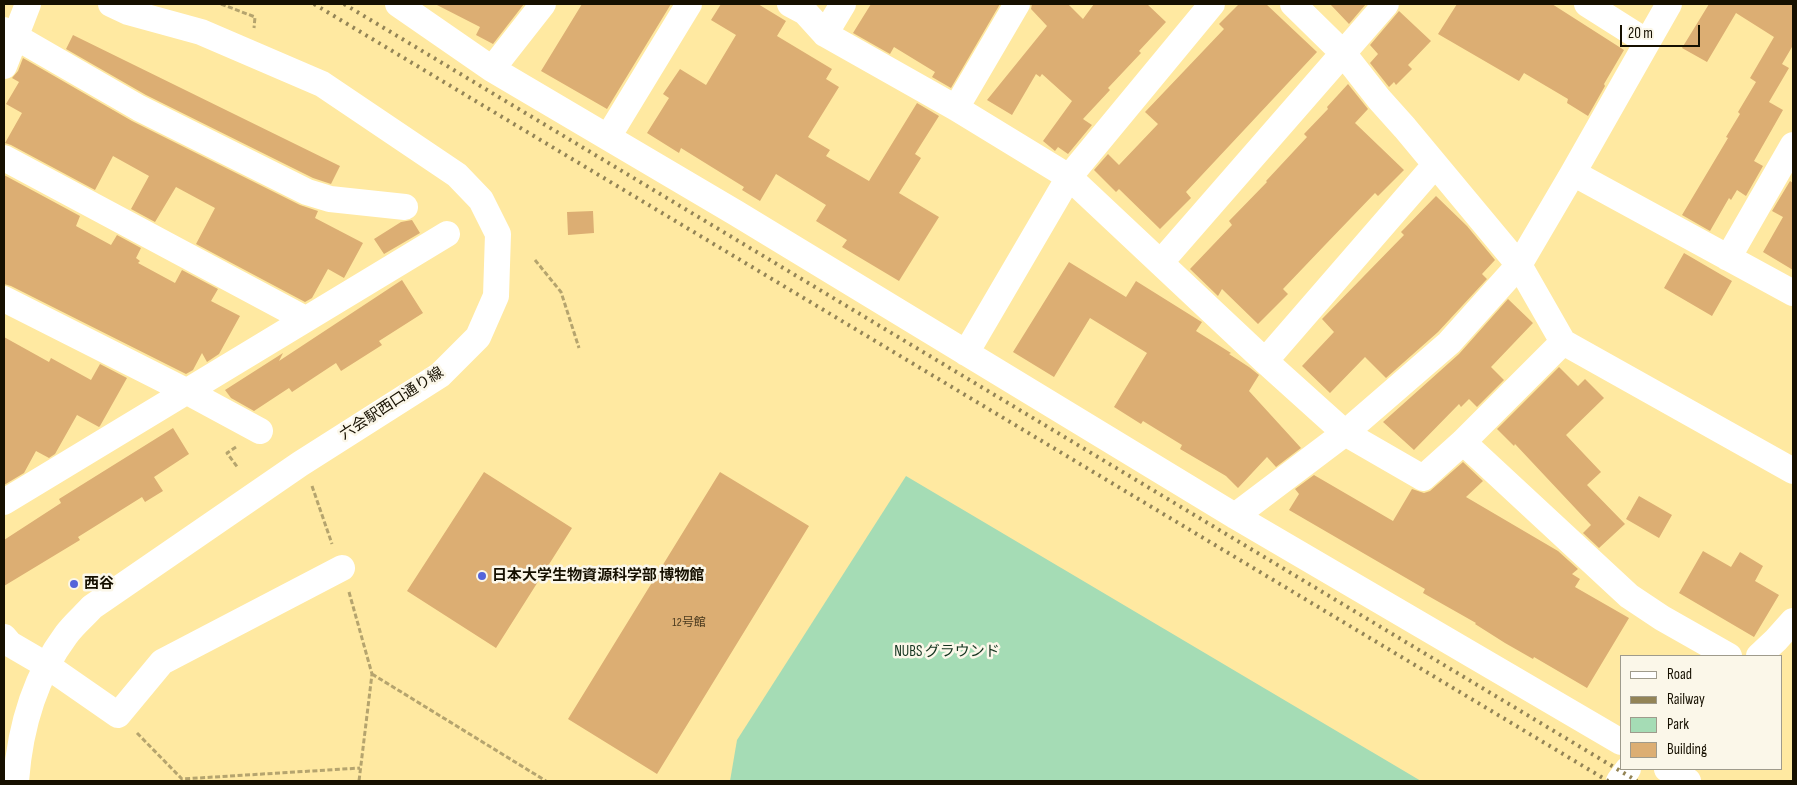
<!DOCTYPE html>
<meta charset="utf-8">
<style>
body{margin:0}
#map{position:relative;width:1797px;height:785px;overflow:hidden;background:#ffe9a1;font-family:"Sofia Sans Condensed",sans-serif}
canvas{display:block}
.frame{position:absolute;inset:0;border:5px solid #161000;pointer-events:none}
.legend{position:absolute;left:1620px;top:655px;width:162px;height:115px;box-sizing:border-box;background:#fbf7e9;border:1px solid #9f9b8c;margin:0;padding:6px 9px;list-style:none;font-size:15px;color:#161000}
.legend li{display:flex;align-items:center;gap:10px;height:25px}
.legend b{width:25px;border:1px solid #9f9b8c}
.scale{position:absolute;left:1620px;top:25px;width:80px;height:22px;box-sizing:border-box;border:2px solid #161000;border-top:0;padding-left:6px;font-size:15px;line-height:18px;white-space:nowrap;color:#161000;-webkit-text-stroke:4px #fbf7e9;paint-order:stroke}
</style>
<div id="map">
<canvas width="1797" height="785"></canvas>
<div class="frame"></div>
<ul class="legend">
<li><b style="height:6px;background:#fff"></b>Road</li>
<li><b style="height:6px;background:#938456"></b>Railway</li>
<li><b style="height:14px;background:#a5dcb5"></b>Park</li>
<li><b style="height:14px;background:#dcae73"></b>Building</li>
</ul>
<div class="scale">20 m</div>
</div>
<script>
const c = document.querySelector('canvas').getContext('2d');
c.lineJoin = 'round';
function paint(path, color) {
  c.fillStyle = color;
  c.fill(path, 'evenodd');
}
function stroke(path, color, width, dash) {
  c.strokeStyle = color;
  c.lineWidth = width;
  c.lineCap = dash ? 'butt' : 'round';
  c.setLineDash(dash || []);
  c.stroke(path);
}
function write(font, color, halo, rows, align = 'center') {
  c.font = font + ' "Sofia Sans Condensed","Noto Sans JP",sans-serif';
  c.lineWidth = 5;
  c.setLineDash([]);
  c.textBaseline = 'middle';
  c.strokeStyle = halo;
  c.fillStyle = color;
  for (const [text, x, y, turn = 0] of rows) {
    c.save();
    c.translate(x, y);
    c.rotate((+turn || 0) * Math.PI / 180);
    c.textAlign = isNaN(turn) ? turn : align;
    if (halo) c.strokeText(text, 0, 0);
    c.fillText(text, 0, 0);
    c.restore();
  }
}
paint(new Path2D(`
 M906,476L1421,781H730L737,740Z`), '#a5dcb5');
paint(new Path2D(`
 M435,4H524L493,44L476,35L480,27Z
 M582,4H671L607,109L541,71Z
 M721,4H758L786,21L777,36L832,69L826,79L839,87L808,137L830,150L826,156L869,181L917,103L939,116L915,154L921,158L899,193L939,217L899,281L842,247L847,240L816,221L826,205L776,174L760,201L742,190L744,187L681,148L679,153L647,133L669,98L663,94L680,69L706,85L736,35L711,20Z
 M871,4H1000L951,88L932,77L935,72L894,47L890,54L853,33Z
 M1032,4H1068L1083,19L1094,4H1147L1166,22L1139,51L1141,53L1108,88L1110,90L1083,119L1092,125L1068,154L1058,147L1055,151L1043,141L1072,101L1042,74L1040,77L1036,74L1012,115L987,100L1047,26L1031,9Z
 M1239,4H1266L1317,52L1186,192L1191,198L1160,229L1119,189L1116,192L1094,170L1108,154L1119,165L1158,124L1145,112L1224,29L1219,24Z
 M1330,4H1366L1349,24Z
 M1457,4H1552L1624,50L1604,84L1605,86L1588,116L1567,103L1568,99L1524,73L1519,81L1438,34Z
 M1709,4H1793V48L1792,47L1782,64L1789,68L1769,102L1783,110L1754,161L1763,166L1746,196L1737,190L1731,200L1729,198L1710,231L1682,215L1728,138L1726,137L1740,114L1738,112L1756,82L1750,78L1774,37L1736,13L1707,62L1682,48Z
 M1399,11L1431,41L1408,65L1412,69L1396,85L1394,82L1389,87L1370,63L1378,54L1370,45Z
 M73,35L340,166L331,184L313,178L146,95L66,49Z
 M23,58L132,121L300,205L318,211L315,218L363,243L344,278L328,269L312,298L305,302L196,244L215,208L176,187L155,222L131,209L149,176L113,156L95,190L11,145L5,143L22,113L6,104L19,82L12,78L18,71Z
 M1348,84L1368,109L1355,123L1404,170L1378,196L1375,193L1325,245L1283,289L1288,294L1258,324L1222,289L1218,296L1190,269L1232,225L1229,221L1267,182L1266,181L1307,137L1304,134L1328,109L1327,107Z
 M4,175L80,216L76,226L111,245L117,235L141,248L136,258L140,261L138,263L175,283L182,270L218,289L211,301L240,316L219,354L207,362L202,353L193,370L186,374L11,286L4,284Z
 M1790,181L1793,183V270L1763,252L1783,217L1772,211Z
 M1436,196L1467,226L1495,260L1482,274L1487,279L1438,332L1386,378L1365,357L1330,393L1302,366L1334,332L1322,319L1404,235L1401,232Z
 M593,211L594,233L568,235L567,212Z
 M412,220L420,233L384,254L374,239L401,222Z
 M1684,253L1732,281L1712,316L1664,288Z
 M1069,262L1126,297L1136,281L1200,321L1202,322L1196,331L1231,353L1229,354L1249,367L1259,375L1249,391L1301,448L1276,467L1267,457L1238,488L1226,476L1180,449L1182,445L1143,421L1141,424L1114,407L1147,353L1090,318L1054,377L1013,352Z
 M402,280L423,313L379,341L382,345L341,371L336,363L292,392L289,388L254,411L231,398L225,390L283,353L279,361Z
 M1508,299L1533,323L1491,367L1504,380L1477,407L1469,399L1461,407L1459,404L1414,450L1383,422L1459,354Z
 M4,337L49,362L51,358L91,380L100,364L127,378L100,426L99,427L77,415L55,454L49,458L36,451L24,473L4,485Z
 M1559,367L1578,386L1585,379L1604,398L1566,435L1601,472L1587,485L1625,524L1599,548L1583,533L1591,525L1515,444L1514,446L1497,429Z
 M173,428L189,454L154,477L163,491L145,502L142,497L78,537L80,540L4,586V540L61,503L59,499Z
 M1463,462L1483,481L1466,497L1558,551L1578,569L1572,574L1580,579L1575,587L1629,618L1587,688L1534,657L1533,659L1505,643L1475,624L1476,623L1423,593L1425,589L1289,510L1299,494L1295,489L1314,475L1393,521L1412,489L1424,493L1430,491Z
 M484,472L572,528L496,648L407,591Z
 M720,472L809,526L657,774L568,719Z
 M1639,496L1672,515L1659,538L1626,519Z
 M1703,551L1731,567L1740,552L1763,566L1755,581L1779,595L1754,637L1679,593Z`), '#dcae73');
stroke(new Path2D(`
 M221,4L255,17L254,28
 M535,260L561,292L579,348
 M236,447L227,453L238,468
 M312,486L332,544
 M349,592L372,674L359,781
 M372,674L546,781
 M137,733L182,779L360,768`), '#b5a46e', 3, [5, 2.5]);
stroke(new Path2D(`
 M398,4L492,69L736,213L1235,516L1621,742
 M790,4L805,12L825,34L956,108L1069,177L1265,361L1345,433L1423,478L1463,442L1563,342L1519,265L1405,128L1379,99L1343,53L1293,4
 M1587,4L1647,42
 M4,30L139,108L307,192L330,199L405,207
 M825,34L843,4
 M4,66L28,4
 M492,69L543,4
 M956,108L1017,4
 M608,137L689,4
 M4,158L305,319
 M1573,173L1793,293
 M1728,258L1793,145
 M1161,262L1386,4
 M4,299L186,391L260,431
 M1563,342L1793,471
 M966,353L1069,177L1212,4
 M1265,361L1435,165
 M1463,442L1629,596L1662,618L1729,656
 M4,502L447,234
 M1235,516L1345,433L1449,343L1519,265L1573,173L1669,4
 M4,637L10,644L46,665L118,715L162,662L342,568
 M1759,656L1776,640L1793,621
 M1667,769L1688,781
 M16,781C20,728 34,678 66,635C73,625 84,616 92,607L300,464L440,375L478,337L496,296L498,234L481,200L457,175L322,84L201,32L128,12L111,4
 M1619,781L1628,769`), '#fff', 26);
stroke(new Path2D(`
 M314,4L1608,781
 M344,4L1637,781`), '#938456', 4, [2.5, 5]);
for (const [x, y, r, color] of [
 [482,576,5,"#5464da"],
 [74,584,5,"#5464da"]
]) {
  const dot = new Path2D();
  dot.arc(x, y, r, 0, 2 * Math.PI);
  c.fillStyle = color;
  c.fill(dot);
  stroke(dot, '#fbf7e9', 2);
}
write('12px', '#48381d', null, [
 ["12号館",689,623]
]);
write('15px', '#161000', '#fbf7e9', [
 ["六会駅西口通り線",392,404,-33]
]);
write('bold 15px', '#161000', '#fbf7e9', [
 ["日本大学生物資源科学部 博物館",492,576],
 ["西谷",84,584]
], 'left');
write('15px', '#12321d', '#fbf7e9', [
 ["NUBS グラウンド",947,652]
]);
</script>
